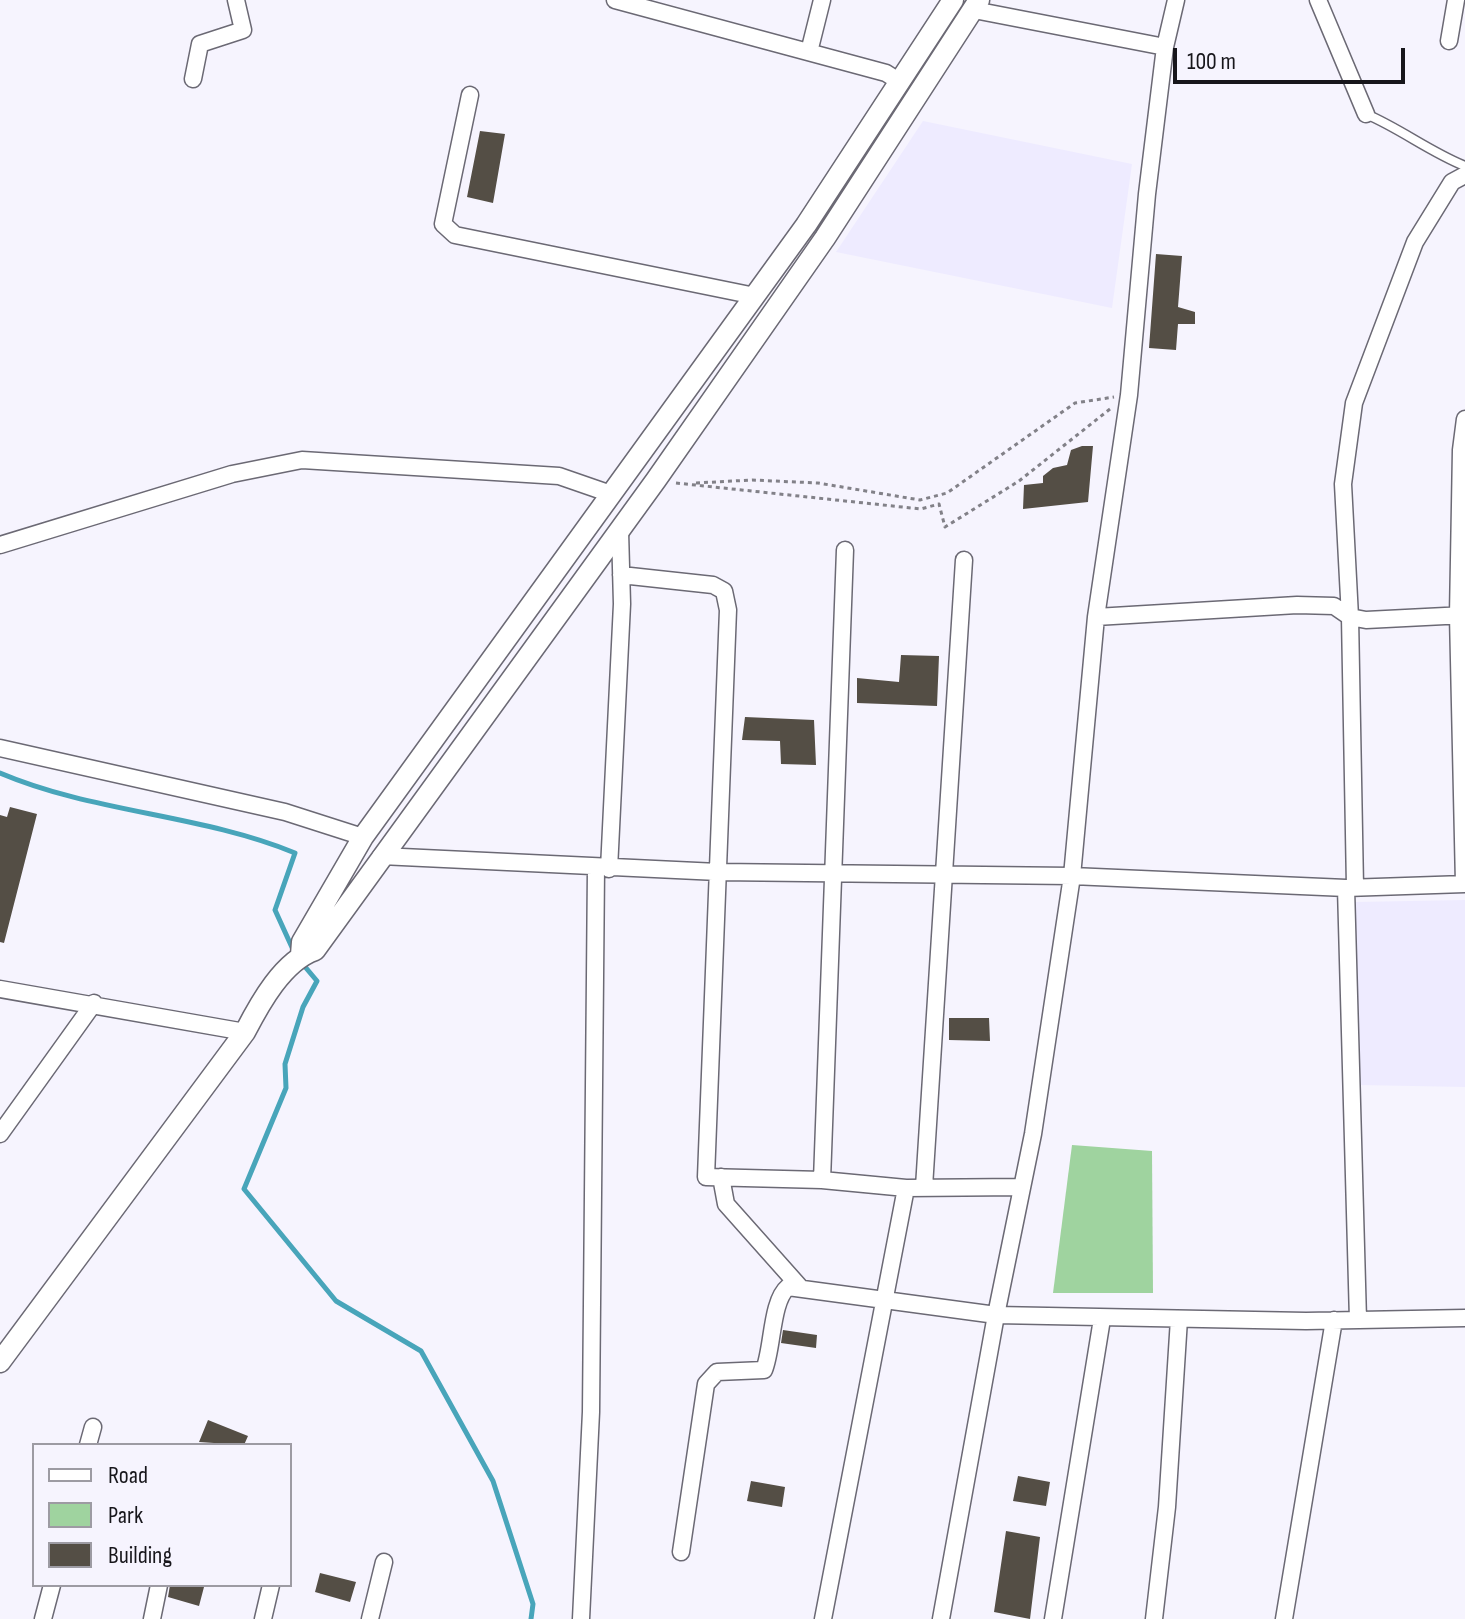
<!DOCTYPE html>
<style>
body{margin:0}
#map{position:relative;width:1465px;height:1619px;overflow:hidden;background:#f6f4fe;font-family:"Sofia Sans Condensed",sans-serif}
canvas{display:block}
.legend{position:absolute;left:32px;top:1443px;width:260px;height:144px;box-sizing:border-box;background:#f6f4fe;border:2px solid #9d9ba3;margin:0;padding:10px 14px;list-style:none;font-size:24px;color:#17161b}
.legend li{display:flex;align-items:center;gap:16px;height:40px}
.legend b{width:40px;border:2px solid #9d9ba3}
.scale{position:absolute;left:1173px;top:48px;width:232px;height:36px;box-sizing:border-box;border:4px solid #17161b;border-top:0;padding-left:10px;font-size:24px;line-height:28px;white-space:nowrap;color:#17161b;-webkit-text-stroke:6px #f6f4fe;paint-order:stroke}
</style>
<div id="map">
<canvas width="1465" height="1619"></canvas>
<ul class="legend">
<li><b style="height:10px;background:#fff"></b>Road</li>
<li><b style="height:22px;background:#9fd39f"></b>Park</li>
<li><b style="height:22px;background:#544e45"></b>Building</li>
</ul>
<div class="scale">100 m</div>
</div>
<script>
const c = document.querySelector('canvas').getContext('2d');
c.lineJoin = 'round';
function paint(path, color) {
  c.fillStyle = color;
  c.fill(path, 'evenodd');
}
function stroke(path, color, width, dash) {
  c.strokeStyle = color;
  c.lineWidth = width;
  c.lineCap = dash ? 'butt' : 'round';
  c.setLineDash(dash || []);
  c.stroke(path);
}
paint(new Path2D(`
 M923,121L1132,164L1112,308L836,252Z
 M1465,900V1087L1360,1085L1355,902Z`), '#eeebff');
paint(new Path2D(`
 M1072,1145L1152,1151L1153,1293H1053Z`), '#9fd39f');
stroke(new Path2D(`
 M0,773C94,813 200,814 295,853L275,910L295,954
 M301,962L317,981L303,1007L285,1064L286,1088L244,1189L336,1301L421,1351L493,1481L533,1604L531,1619`), '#48a5ba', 5);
paint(new Path2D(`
 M480,131L505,134L493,203L467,197Z
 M1156,254L1182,256L1178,307L1195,312V324H1178L1176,350L1149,348Z
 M1082,446H1093L1088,502L1023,509L1024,485L1043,483V476L1053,468L1067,465L1071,450Z
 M901,655L939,656L937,706L857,703V678L899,682Z
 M745,717L814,720L816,765L781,764L780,741L742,740Z
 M10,807L37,814L4,943L0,942V815L7,817Z
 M949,1018H989L990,1041L949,1040Z
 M783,1330L817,1335L816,1348L781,1343Z
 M208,1420L248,1436L244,1445L199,1442Z
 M1018,1476L1050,1482L1046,1506L1013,1501Z
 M751,1481L785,1487L782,1507L747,1501Z
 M1006,1531L1040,1537L1030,1619L994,1612Z
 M320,1573L356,1582L350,1602L315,1592Z
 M170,1585L204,1587L199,1606L168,1597Z`), '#544e45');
const service = new Path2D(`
 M1366,114C1401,129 1430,152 1465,166`);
const minor = new Path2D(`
 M615,0L886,73L900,82
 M1318,0L1366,114
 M974,10L1165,47
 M1449,41L1456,0
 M809,52L822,0
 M193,79L200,44L243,30L236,0
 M470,95L443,224L455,235L755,296
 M0,545L232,474L302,460L559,476L611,494
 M621,575L713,585L724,591L728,610L706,1177L822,1180L906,1188L1022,1187
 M1096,617L1297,605L1334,606L1350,617L1366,620L1465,615
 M0,748L285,812L363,837
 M381,856L718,872L1072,876L1346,888L1465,884
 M609,869L622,604L620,531
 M1464,884L1458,615L1461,450L1465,419
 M1355,887L1350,617L1343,484L1354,403L1415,242L1452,182L1465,175
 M1346,888L1358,1320
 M0,989L245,1032
 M0,1134L94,1003
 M721,1177L726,1204L799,1286
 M822,1180L845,550
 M924,1187L964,560
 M88,1445L93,1427
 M681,1552L706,1384L717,1372L764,1370C773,1348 771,1301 788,1287L996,1315L1306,1321L1465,1318
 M43,1619L52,1585
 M152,1619L159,1585
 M263,1619L271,1585
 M370,1619L384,1562
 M581,1619L591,1412L596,868
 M823,1619L906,1188
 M941,1619L996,1315L1033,1134L1072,876L1096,617L1129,395L1147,194L1165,47L1176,0
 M1053,1619L1102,1319
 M1154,1619L1167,1507L1179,1319
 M1284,1619L1334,1320`);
const tertiary = new Path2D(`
 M301,955L302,942L363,837L806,225L953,0
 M0,1362L245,1032C260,1003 283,961 315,950L656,480L825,238L979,0`);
stroke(service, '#6b6974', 11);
stroke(minor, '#6b6974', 19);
stroke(tertiary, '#6b6974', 23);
stroke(new Path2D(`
 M676,483L921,509L939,504L945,527L1019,481L1110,409
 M696,483L752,480L818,483L920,500L947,493L1075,403L1114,397`), '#828188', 3, [4, 4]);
stroke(service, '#fff', 8);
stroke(minor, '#fff', 16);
stroke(tertiary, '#fff', 20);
</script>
